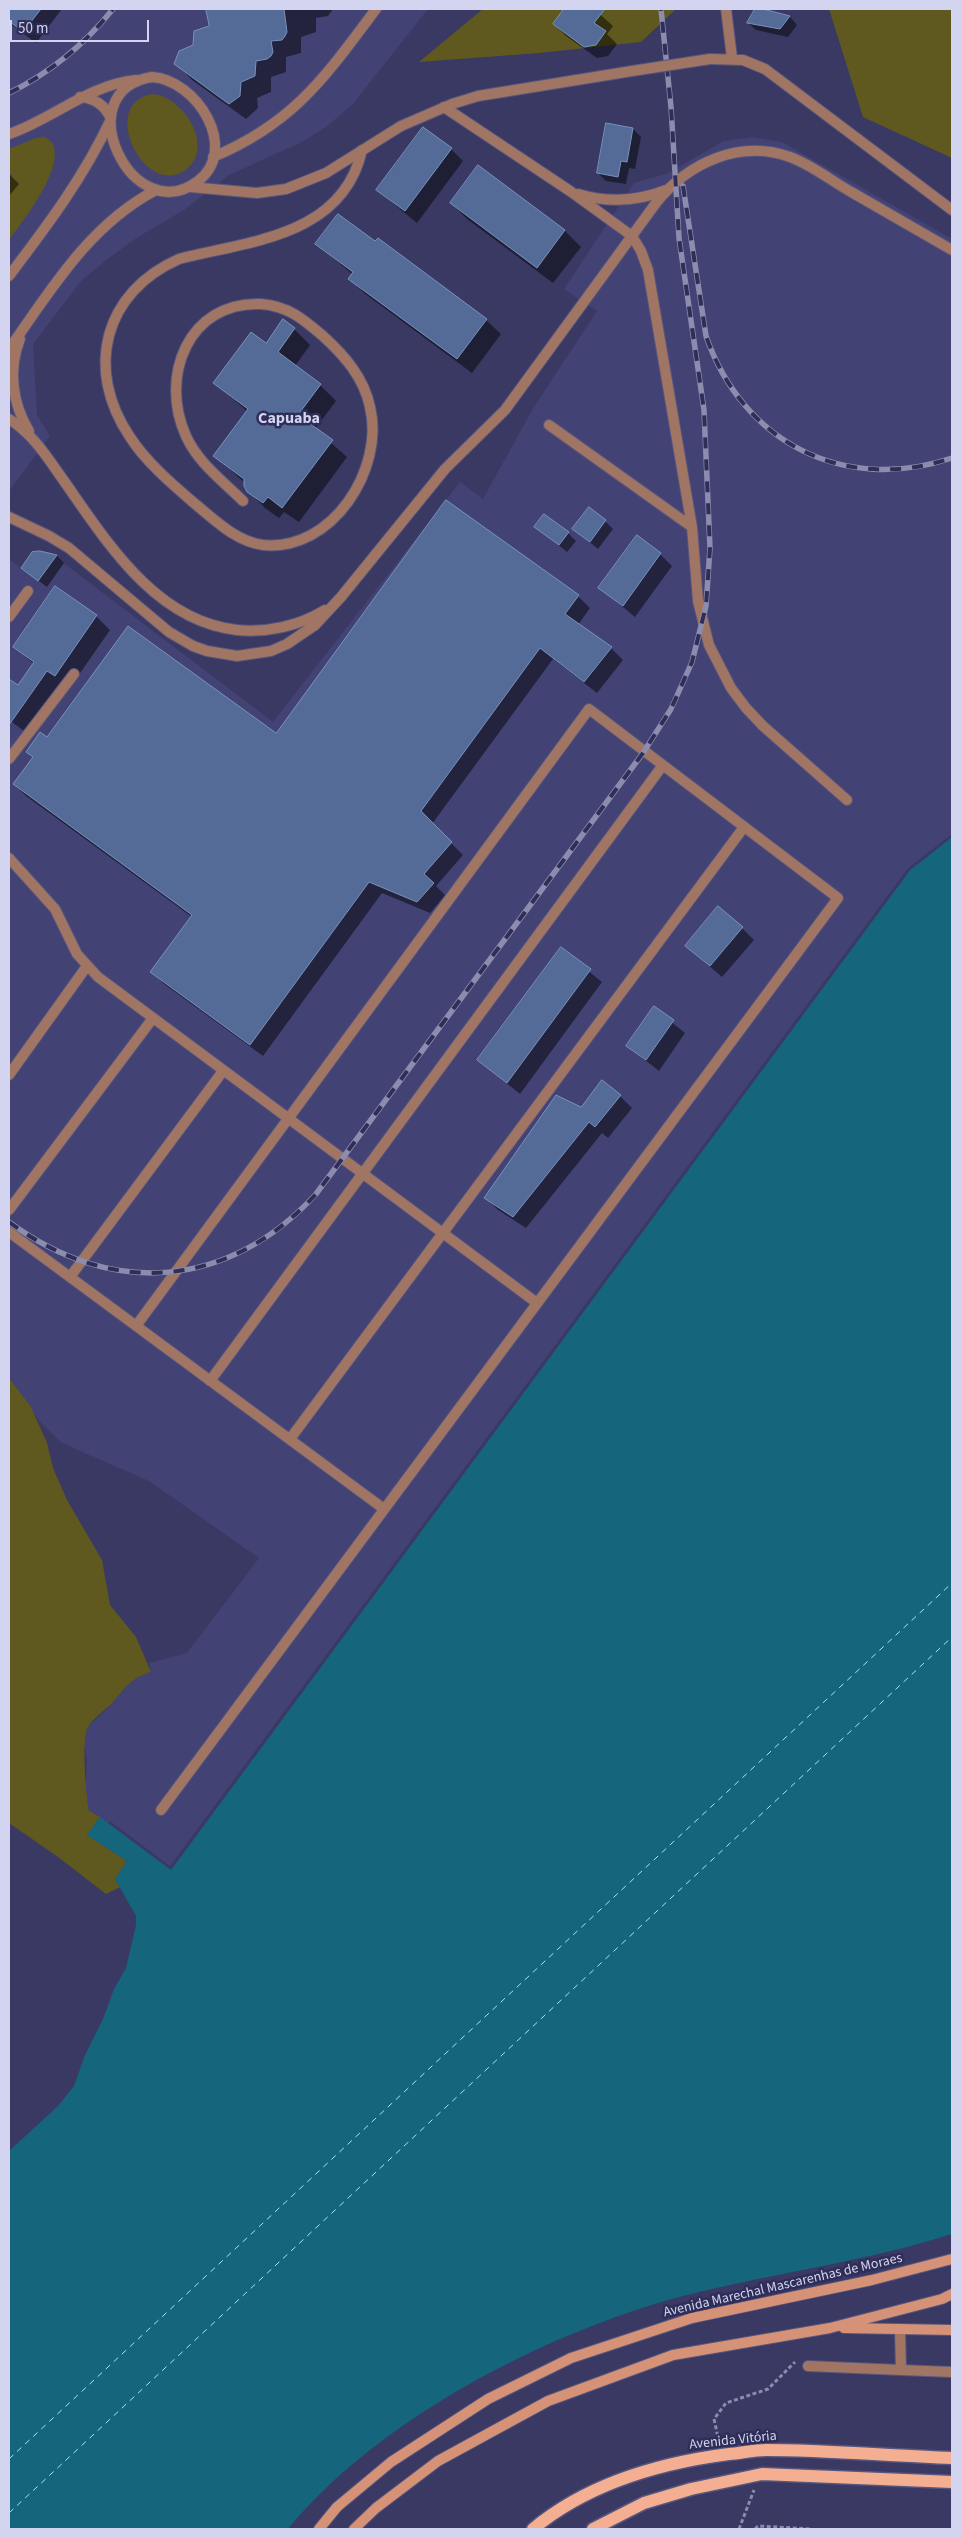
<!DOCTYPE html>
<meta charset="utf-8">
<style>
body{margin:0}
#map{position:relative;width:961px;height:2538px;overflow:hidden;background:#393964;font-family:"Source Sans 3",sans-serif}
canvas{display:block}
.frame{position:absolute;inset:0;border:10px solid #d3d4ef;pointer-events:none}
.scale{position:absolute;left:10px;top:20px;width:139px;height:22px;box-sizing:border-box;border:2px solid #d3d4ef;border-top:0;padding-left:6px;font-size:15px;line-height:18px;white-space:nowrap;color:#d3d4ef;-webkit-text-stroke:4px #2f2e59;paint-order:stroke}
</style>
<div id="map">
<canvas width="961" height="2538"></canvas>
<div class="frame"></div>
<div class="scale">50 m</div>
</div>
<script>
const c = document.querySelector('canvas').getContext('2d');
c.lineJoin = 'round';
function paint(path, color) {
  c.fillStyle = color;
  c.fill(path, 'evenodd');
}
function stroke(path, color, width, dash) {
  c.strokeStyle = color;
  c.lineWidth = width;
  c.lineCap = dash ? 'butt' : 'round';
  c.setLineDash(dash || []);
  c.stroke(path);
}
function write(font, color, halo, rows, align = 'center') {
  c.font = font + ' "Source Sans 3",sans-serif';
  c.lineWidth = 5;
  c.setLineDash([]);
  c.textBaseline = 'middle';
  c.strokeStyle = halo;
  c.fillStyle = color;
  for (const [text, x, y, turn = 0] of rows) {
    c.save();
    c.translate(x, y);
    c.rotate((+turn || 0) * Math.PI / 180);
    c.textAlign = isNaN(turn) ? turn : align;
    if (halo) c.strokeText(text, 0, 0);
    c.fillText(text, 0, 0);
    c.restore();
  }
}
paint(new Path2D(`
 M9,9H428L352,105L326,127L300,143L229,175L184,210L138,237L109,258L82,280L33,344L37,415L50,436L9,491Z
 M753,137L782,142L952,239V837L910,870L171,1870L89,1811L85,1789L87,1761L84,1741L88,1726L105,1711L135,1677L151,1672L149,1663L187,1653L259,1558L149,1481L62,1443L41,1423L9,1378V559L21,568L32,552H49L273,722L460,482L483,499L534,407L597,311L564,289L634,183L668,173L724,141Z`), '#434275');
paint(new Path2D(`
 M483,9H676L641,42L539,53L419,62Z
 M829,9H952V158L863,117Z
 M153,94C184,97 217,149 184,171C143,197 98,102 153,94Z
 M45,137C77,154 22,222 9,240V179L12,175L9,173V149L36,138Z
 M9,1378L31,1407L47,1443L53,1468L67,1500L102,1560L110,1605L136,1637L151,1672C131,1678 126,1687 113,1702C106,1710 93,1718 88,1727C81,1739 86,1796 89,1811L100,1817L87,1835L127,1861L115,1879L120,1887L106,1894L58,1857L9,1823Z`), '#5f5920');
paint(new Path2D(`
 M952,837V2234C864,2262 773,2273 683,2296C547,2332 378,2419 288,2529H9V2151L58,2106L74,2086L85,2055L103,2019L114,1989L126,1968L136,1925V1916L115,1879L127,1861L87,1835L100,1817L171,1869L910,870Z`), '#15657c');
paint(new Path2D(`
 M952,834V837L910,870L171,1870L108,1823L110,1821L170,1866L908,868Z`), '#393964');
paint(new Path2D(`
 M9,9H62L36,43L9,23Z
 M218,9H333L328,16L316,18V32L301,37V53L286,57V72L271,77V92L257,98L258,108L246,119L192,80L176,63L210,27V11Z
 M565,9H594L613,26L607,34L617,44L608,56L597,58L566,36L554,24Z
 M757,9L790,17L797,25L788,37L756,30L748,23Z
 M633,129L641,137L635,169L629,168L626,184L606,181L598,173Z
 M451,149L463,161L417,223L377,190Z
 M478,167L565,231L581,247L553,283L467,219L451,203Z
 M9,174L19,184L9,196Z
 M317,244L486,320L501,334L472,373L364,293L349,278L352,274Z
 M294,329L310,345L295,366L320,385L336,401L315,429L347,457L299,522L284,512L279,518L265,508L248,491L245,483L215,456L248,412L215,383L266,345Z
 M605,521L613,529L598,549L574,529Z
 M536,527L568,533L576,541L567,552Z
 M40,552L57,556L64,563L47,587L22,568Z
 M660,554L672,566L635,617L600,588Z
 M578,596L590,608L578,625L611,648L623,660L597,693L553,659L432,824L463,855L436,886L445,895L430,913L382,893L263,1056L164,984L152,972L192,917L26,796L14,784L33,758L27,752L47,739L276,735Z
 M96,616L110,630L69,689L62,684L27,733L9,720V680L18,687L34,664L14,647Z
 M742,928L754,940L722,977L686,946Z
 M561,949L602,982L520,1094L478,1060Z
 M654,1008L685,1033L659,1071L627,1046Z
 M620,1096L632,1108L608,1138L602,1133L526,1228L498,1210L486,1198L582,1108Z`), '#0007');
stroke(new Path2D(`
 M9,2459L952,1583
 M9,2513L952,1637`), '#a8e2f7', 1, [6, 5]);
const building = new Path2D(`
 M9,9H41L23,32L9,21Z
 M206,9H284L287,32L285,36L282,40L271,41L273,52L271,56L267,59L256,61L255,76L241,82L240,96L229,104L174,64L179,51L193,45L194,31L209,26Z
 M564,9H605L594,23L606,31L596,45L584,47L553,24Z
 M755,9H763L790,16L780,29L747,23Z
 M606,123L633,128L627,162L621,161L618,177L597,173Z
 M423,127L452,148L405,211L376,190Z
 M478,165L565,230L537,268L450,203Z
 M338,214L375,241L378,238L487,319L457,359L348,279L353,272L315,244Z
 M283,319L295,328L278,352L321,384L298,415L333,440L282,508L268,497L263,503L247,492L244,486V479L213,456L248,409L213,383L251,332L266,343Z
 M446,500L579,595L565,614L612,647L584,682L540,648L421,811L452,842L424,874L434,883L417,902L369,882L250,1045L150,972L192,915L13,784L33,757L26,752L40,732L47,737L128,626L276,733Z
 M589,507L606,520L590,542L572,529Z
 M544,514L569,532L559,545L534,527Z
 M637,535L661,553L623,606L598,588Z
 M40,551L57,555L38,581L21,568L32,552Z
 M55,586L97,615L55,676L47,671L9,725V679L18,685L34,662L13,647Z
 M718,906L743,927L710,966L685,946Z
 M561,947L591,969L507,1083L477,1060Z
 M654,1006L674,1020L646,1060L626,1046Z
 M602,1080L621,1095L595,1127L589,1122L513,1217L484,1198L556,1095L581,1107Z`);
paint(building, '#556b97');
stroke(building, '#7891be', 1);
const lane = new Path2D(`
 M726,9L732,58
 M710,59L743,60L765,69L952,210
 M152,77C197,80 240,149 198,181C133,231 65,91 152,77Z
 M444,107L570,191L632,236L641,251L648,270L692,527L698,601L709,645L731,688L746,708L763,726L847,800
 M9,134C53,119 88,85 136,80
 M213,157C294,123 325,77 376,9
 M190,187L257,193L286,189L326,173L401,126L452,104L478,96L632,71
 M578,194C608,203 636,202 666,190
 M9,276C47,226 84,177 111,119C105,105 95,98 80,97
 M20,339C8,369 12,403 29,431
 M9,349C51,290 89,225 156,190
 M9,419C34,435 47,457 64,481C107,542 155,621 237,630C267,633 299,626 325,610
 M549,425L692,527
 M243,501C223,481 198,463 186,436C159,377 188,301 261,304C288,306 303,319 323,336C345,356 364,378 370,407C385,469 332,552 263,545C235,541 215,520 194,503C172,484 146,462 130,437C84,369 104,292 179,259C250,241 343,236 362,150
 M9,517L49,536L69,548L169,632L193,646L207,651L237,656L271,651L287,644L315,625L341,597L445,469L505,410L656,203C688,163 739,139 790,157C812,165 833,182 853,193C886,212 919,231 952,250
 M9,617L28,591
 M9,759L74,674
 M9,858L55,909L77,954L98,977L537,1303
 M9,1075L87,966
 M9,1210L153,1018
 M9,1232L384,1509
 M70,1277L223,1071
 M136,1326L589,709L838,898L161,1810
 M210,1381L663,765
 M290,1439L744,827
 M900,2329L901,2370L952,2372
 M808,2366L901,2370`);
const secondary = new Path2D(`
 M844,2328L952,2330
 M319,2529L337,2507L391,2462L488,2399L571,2358L692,2318L872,2280L952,2259
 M354,2529L376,2508L438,2461L548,2401L673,2355L830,2328L942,2299L952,2294`);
const primary = new Path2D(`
 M533,2529C587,2484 659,2463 729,2454C741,2453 754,2450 766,2450C828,2450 890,2456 952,2458
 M593,2529L644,2503L691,2489L762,2474L952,2482`);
stroke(lane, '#55557d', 12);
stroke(secondary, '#55557d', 12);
stroke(primary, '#55557d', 15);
stroke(new Path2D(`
 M719,2442L714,2419L726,2403L768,2389L795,2362
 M739,2529L754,2490
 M755,2529L758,2526L811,2529`), '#8a8bae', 3, [4, 2.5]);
stroke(lane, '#a07563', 10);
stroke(secondary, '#d69276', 10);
stroke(primary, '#f4ae91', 12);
const rail = new Path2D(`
 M9,93C50,73 84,45 113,9
 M683,186L706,336C743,443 844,494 952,458
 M9,1222C112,1298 229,1289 316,1194L643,753L671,709L692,662L706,606L710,548L704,410L679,238L671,107L661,9`);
stroke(rail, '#8b8cae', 5.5);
stroke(rail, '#2f2e59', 4, [11]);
const laneBridge = new Path2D(`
 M632,71L710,59`);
stroke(laneBridge, '#55557d', 12, []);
stroke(laneBridge, '#a07563', 10);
write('14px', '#d3d4ef', '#2f2e59', [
 ["Avenida Marechal Mascarenhas de Moraes",783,2286,-13],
 ["Avenida Vitória",733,2441,-6]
]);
write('bold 16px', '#d3d4ef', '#2f2e59', [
 ["Capuaba",289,419]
]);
</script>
